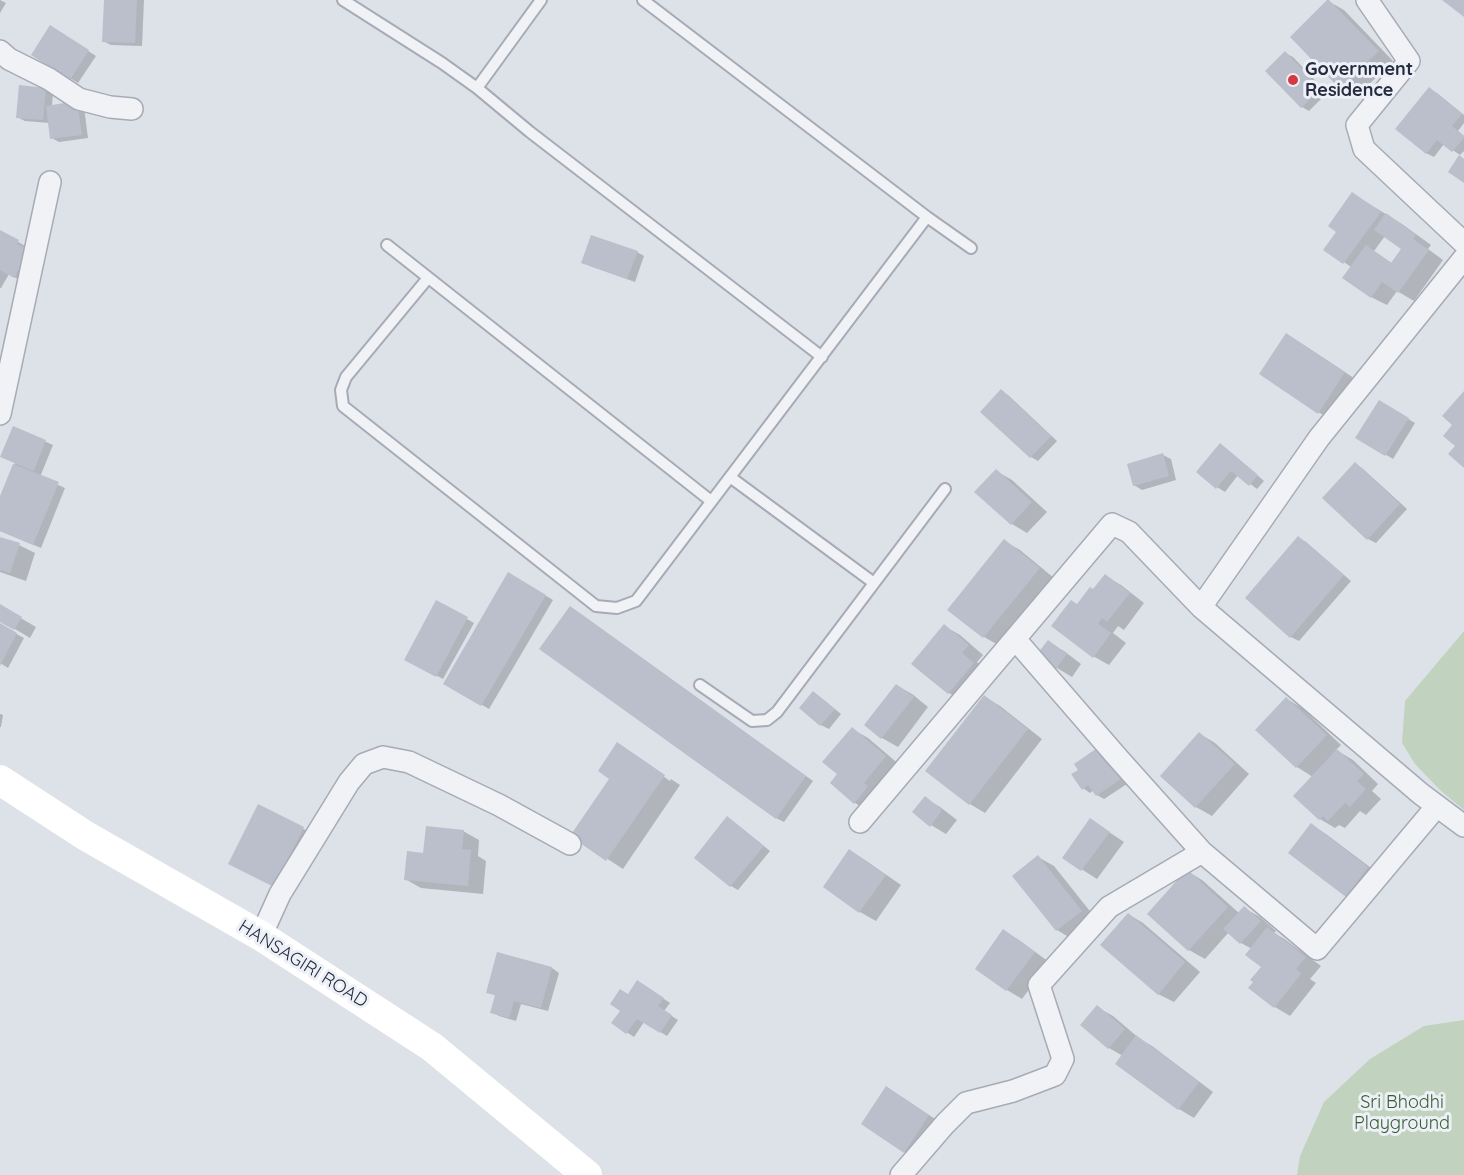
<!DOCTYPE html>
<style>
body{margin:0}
canvas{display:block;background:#dde1e8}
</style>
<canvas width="1464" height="1175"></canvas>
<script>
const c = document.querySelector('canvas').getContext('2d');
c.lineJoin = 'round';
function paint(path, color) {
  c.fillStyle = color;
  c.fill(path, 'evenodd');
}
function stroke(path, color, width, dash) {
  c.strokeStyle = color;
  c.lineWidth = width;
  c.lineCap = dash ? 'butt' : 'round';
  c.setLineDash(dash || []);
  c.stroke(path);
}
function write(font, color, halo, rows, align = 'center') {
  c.font = font + ' Quicksand,sans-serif';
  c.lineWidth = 6;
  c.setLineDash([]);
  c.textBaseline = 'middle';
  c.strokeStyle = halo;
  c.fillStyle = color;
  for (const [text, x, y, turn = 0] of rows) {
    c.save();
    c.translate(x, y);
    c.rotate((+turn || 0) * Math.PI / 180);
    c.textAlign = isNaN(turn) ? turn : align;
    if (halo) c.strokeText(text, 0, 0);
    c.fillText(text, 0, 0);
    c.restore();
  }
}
paint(new Path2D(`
 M1464,631V810L1440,790L1415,764L1402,743L1405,701Z
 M1464,1020V1175H1297L1300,1156L1324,1102L1370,1059L1424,1026Z`), '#c1d3be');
paint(new Path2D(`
 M0,0L6,3L0,13Z
 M105,0H144L142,46L111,45L103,41Z
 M1328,1L1344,10L1393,61L1357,96L1341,87Z
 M57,31L96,56L78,83L33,55Z
 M1285,53L1293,57L1327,93L1309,111L1302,107Z
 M46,89L53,93L52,106L84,107L88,138L59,142L52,138L50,123L25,121L17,117Z
 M1429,89L1437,93L1464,115V123L1458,131L1464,136V151L1460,155L1444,144L1434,157L1426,153Z
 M1353,194L1402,224L1431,245L1428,249L1443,260L1414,301L1397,291L1387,305L1371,297L1351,267L1325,249L1338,231ZM1385,236L1403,249L1393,264L1374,251Z
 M0,231L25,246L23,249L21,281L9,274L1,288H0Z
 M637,252L644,256L635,282L590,266L583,262Z
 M1302,344L1360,382L1334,421L1318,412Z
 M1001,391L1008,395L1057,441L1038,461L1031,457Z
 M1379,402L1415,423L1393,459L1357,437Z
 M14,428L53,445L40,477L65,488L41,548L0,531V500L15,463L2,457Z
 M1221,445L1228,450L1264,481L1257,489L1238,475L1225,492L1217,487Z
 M1163,455L1171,459L1176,480L1142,490L1134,485Z
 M1355,464L1362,468L1407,509L1376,543L1368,539L1324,498Z
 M996,471L1012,480L1047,512L1027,533L1012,524Z
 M0,538L19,545L35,553L26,581L0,572Z
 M1299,538L1306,542L1351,581L1299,641L1291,637L1247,598Z
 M1004,541L1020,550L1054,578L1000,646L984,637L949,609Z
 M509,574L553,600L489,709L445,683Z
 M1105,576L1121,585L1144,603L1124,630L1118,626L1113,633L1126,643L1109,665L1093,656L1077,606L1094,591Z
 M437,602L474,623L443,679L406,659Z
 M0,606L36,627L30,638L0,620Z
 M578,612L813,781L784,822L776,818Z
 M0,625L24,638L8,668L0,663Z
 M944,626L960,635L983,655L977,662L989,673L964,702L949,693Z
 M1048,642L1064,651L1081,664L1072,677L1057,668Z
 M896,685L912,694L928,707L898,747L882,738L866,725Z
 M813,693L820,697L841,714L829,729L821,725L801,708Z
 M985,697L1000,706L1042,739L985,813L970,804Z
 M1287,699L1302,708L1341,745L1336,750L1353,760L1378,784L1372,791L1381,799L1366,815L1360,811L1345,828L1339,825L1335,828L1320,819L1313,777L1297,767Z
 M0,714L3,715L1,727H0Z
 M852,729L868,738L901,766L870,812L855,803L839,774Z
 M1200,734L1215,743L1249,774L1212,816L1196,807L1162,776Z
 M1103,746L1130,782L1104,799L1097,795L1094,790L1090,793L1083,788L1080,770Z
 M632,754L670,781L671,779L680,785L623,869L572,836Z
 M925,798L940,807L957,820L946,834L931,825Z
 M259,806L319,837L290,895Z
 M1091,820L1124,842L1097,879L1064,858Z
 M734,822L770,851L738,890L731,886L696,858Z
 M1311,825L1326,834L1383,877L1362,904L1346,895Z
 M463,831L479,840L478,856L486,861L483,894L421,888L405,879L424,855Z
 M850,851L865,860L901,885L876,921L860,912L825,887Z
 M1038,857L1054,866L1097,920L1072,939L1057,930Z
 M1187,871L1202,880L1239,913L1244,908L1260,917L1276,931L1274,933L1283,938L1321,966L1310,979L1316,983L1290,1016L1275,1007L1263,967L1252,949L1241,943L1229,932L1205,959L1189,950L1149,914Z
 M1128,914L1143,923L1200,972L1174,1002L1158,994Z
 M1004,931L1019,940L1049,962L1022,999L1007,990L977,968Z
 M498,953L552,968L559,973L548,1011L521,1004L516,1021L499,1016L492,1012L496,996L488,992Z
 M645,986L670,1003L664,1011L678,1020L667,1036L644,1022L634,1037L613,1023L622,1010L629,996Z
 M1097,1007L1113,1016L1140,1039L1152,1046L1213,1092L1194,1118L1179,1109L1123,1056L1109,1048Z
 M902,1097L944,1125L920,1161L905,1152Z`), '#0003');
paint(new Path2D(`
 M104,0H137L135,43L102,42Z
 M1327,0H1329L1379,51L1340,89L1290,37Z
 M1442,0H1464V17Z
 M50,25L89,50L70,80L31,55Z
 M1285,51L1321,89L1301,108L1265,71Z
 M19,85L46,88L43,120L16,118Z
 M1429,87L1462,114L1452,126L1464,136V138L1452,152L1437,140L1426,154L1395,129Z
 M77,101L82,135L50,139L46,106Z
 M1459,155L1464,159V183L1448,172Z
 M1352,192L1381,212L1343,264L1323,250L1336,232L1328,226Z
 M1386,213L1416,235L1413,239L1429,250L1398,293L1382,282L1371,298L1342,278L1366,245L1391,263L1401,249L1374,230Z
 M0,230L19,240L17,244L29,250L14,278L0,270Z
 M591,235L638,251L627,279L581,263Z
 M1286,333L1345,372L1318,414L1259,374Z
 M1001,389L1051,436L1030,458L980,412Z
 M1464,391V468L1448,454L1455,446L1443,436L1452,425L1442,416Z
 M1379,400L1409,418L1385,456L1355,438Z
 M13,426L46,440L34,471L0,457Z
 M1220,443L1258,475L1249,486L1231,471L1216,489L1196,472Z
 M1163,453L1169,476L1133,486L1127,464Z
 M1355,462L1400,504L1367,540L1322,498Z
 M13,464L59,482L33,545L0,531V496Z
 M996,469L1032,502L1011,525L974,492Z
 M1298,536L1344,575L1290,638L1245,598Z
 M0,537L20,543L10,573L0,570Z
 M1004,539L1040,568L983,638L947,610Z
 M508,572L546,595L481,706L443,684Z
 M1105,574L1130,593L1107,622L1102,618L1098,624L1111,633L1093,658L1051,626L1071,600L1077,604L1090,587L1093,589Z
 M436,600L468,617L436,677L404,660Z
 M0,604L22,617L14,630L0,622Z
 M570,606L806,776L776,819L539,649Z
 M0,623L17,633L0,666Z
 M944,624L969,645L962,653L974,663L948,694L911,664Z
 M1048,640L1067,654L1056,669L1037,654Z
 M896,684L914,697L881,739L864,725Z
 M813,691L835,709L820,726L799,708Z
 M984,695L1028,729L969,805L925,771Z
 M1286,697L1327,735L1296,768L1255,730Z
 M852,727L886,756L864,783L868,786L854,804L830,783L837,774L822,762Z
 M1199,732L1235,764L1195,808L1160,776Z
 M617,742L665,775L606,861L570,836L609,779L598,771Z
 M1103,744L1124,777L1096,796L1088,785L1082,790L1071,774L1078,770L1074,764Z
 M1337,749L1364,774L1357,781L1366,789L1350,807L1345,803L1328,821L1323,816L1319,820L1293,796Z
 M925,796L942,810L930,827L912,812Z
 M258,804L304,827L274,887L228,864Z
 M727,816L764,846L730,887L694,858Z
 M1090,818L1110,832L1081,871L1062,858Z
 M1311,823L1368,867L1346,897L1288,853Z
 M426,826L464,830L462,849L471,850L468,886L404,880L407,851L423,853Z
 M849,849L886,875L859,913L823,887Z
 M1038,855L1082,911L1056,931L1012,876Z
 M1187,869L1228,907L1188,951L1147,914Z
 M1244,906L1261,921L1240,944L1223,929Z
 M1128,913L1185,962L1158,995L1100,945Z
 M1267,927L1306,957L1296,969L1301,974L1274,1008L1248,988L1253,982L1250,980L1261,967L1245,955Z
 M1003,929L1035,952L1006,991L975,969Z
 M497,952L552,967L541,1008L514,1001L509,1018L490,1013L495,995L486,993Z
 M637,980L664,998L658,1006L672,1015L660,1033L637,1019L626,1034L611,1023L620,1011L610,1004L620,989L628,994Z
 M1097,1005L1125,1029L1108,1049L1080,1025Z
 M1136,1035L1199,1082L1178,1110L1115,1064Z
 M886,1086L929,1115L904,1153L861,1124Z`), '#babfcb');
const lane = new Path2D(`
 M343,0L442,63L477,88L530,132L822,357
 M643,0L927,217L971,248
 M477,88L541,0
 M387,245L711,501
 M428,278L346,377L341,390L343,406L596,606L617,608L636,601L927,217
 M730,477L874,583
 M700,685L752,721L767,720L777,712L945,489`);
const street = new Path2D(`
 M1367,0L1409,61L1357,125L1364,149L1464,243
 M0,51L9,59L49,79L79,99L110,107L132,109
 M0,414L50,182
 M1201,607L1319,438L1464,258
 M1015,639L1118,758L1202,852
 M860,822L1112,524L1129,532L1201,607L1421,794L1464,826
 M261,936L280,894L349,782L364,764L383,757L409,762L499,805L570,844
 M901,1175L945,1124L966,1103L1013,1091L1055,1075L1063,1059L1039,985L1109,907L1202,852L1317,949L1437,806`);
stroke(lane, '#a6abb6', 14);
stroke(street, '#a6abb6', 24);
stroke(lane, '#f0f2f6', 10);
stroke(street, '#f0f2f6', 21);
stroke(new Path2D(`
 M0,780L86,836L261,936L432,1047L587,1175`), '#fff', 30);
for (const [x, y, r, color] of [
 [1293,80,6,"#d73940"]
]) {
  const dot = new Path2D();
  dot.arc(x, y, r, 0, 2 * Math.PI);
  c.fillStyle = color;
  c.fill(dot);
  stroke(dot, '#edf0f6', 2);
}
write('bold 18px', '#262c40', '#edf0f6', [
 ["Government",1305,70],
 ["Residence",1305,91]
], 'left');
write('18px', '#262c40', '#edf0f6', [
 ["HANSAGIRI ROAD",303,964,32]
]);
write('18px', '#365d32', '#edf0f6', [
 ["Sri Bhodhi",1402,1103],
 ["Playground",1402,1124]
]);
</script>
